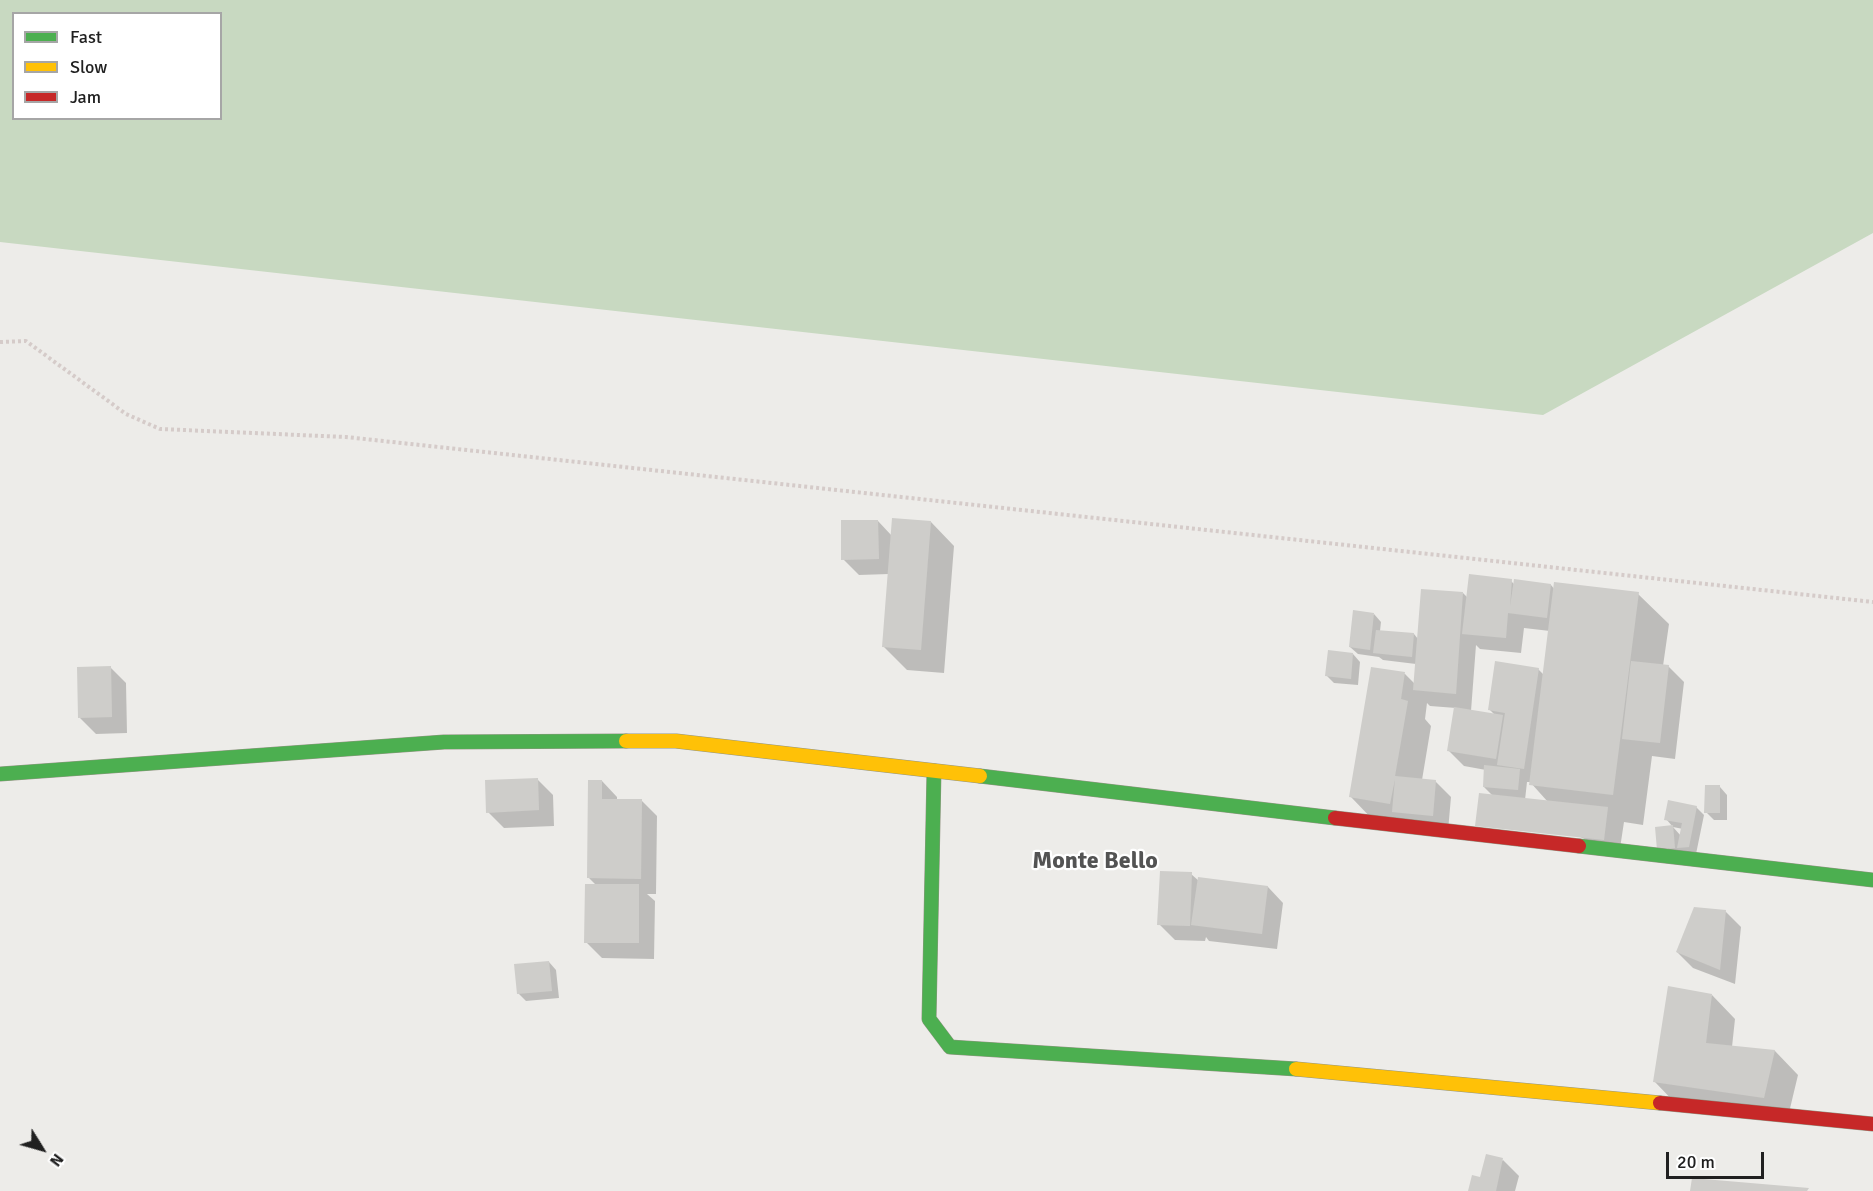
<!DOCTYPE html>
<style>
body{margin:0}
#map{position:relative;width:1873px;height:1191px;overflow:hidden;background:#edece9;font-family:Signika,sans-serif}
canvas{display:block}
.legend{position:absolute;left:12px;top:12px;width:210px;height:108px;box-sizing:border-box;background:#fff;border:2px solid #a6a6a6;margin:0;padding:8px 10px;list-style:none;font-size:18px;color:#202020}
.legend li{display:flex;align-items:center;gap:12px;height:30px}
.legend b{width:30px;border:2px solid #a6a6a6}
.north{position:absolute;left:12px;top:1119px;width:60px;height:60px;-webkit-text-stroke:4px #fff;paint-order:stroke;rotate:127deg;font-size:16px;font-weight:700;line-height:24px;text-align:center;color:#202020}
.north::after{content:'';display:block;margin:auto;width:21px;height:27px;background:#202020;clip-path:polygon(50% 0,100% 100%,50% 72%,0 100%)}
.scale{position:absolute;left:1666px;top:1152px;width:98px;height:27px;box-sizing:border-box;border:3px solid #202020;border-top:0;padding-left:8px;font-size:18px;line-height:21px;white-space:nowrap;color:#202020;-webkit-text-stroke:4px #fff;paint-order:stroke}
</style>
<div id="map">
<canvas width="1873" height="1191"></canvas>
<ul class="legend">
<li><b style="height:8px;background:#4caf50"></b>Fast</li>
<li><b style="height:8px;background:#ffc107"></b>Slow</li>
<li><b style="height:8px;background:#c62828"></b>Jam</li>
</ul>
<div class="north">N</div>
<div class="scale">20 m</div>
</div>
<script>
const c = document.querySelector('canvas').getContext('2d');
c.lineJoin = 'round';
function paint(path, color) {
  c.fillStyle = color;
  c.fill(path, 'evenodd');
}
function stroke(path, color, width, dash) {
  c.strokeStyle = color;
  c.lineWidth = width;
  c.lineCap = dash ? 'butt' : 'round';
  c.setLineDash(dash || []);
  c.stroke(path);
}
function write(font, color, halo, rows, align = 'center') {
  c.font = font + ' Signika,sans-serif';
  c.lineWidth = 4.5;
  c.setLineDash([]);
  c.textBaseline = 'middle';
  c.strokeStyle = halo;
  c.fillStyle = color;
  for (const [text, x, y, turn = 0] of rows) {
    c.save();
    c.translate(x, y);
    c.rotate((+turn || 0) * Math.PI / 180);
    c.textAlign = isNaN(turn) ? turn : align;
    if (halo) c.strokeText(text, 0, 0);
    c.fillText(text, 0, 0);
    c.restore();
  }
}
paint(new Path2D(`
 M0,0H1873V233L1543,415L0,242ZM14,14H220V118H14Z`), '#c8d9c1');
paint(new Path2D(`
 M878,521L892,536L931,522L954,546L944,673L907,670L884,647L889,574L859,575L843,559Z
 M1511,581L1514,584L1551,585L1555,590L1638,594L1669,624L1663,666H1668L1684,682L1675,759L1652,756L1643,825L1624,822L1619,855L1494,797L1484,787L1486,770L1464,766L1448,750L1456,708L1430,706L1427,703L1425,719L1431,726L1422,780L1435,781L1451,797L1448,831L1374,821L1351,797L1372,669L1405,674L1415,684L1416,664L1383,660L1379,657L1358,654L1350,647L1374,614L1381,622L1380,631L1414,634L1418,639L1463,593L1468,598ZM1524,628L1550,631L1544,675L1538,669L1489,709L1495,715L1471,711L1476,645L1480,649L1521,653ZM1527,782H1530L1548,802L1525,800Z
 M1353,654L1360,662L1358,685L1334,683L1327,676Z
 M110,667L126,683L127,733L96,734L80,718Z
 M537,779L553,795L554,826L504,828L488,812Z
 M602,781L617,797V800H641L657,816L656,894H647L655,901L654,959L602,958L586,942L596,885L589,878Z
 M1720,787L1727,795V820H1714L1706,812Z
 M1696,807L1704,815L1696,854L1666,856L1673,827L1681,836L1683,829L1673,827L1666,819Z
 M1191,874L1199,881L1268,887L1283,903L1277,949L1209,941L1206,937L1205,941L1175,940L1159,924Z
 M1725,911L1741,927L1735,984L1693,968L1677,952Z
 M549,962L556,970L559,998L526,1001L518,993Z
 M1712,995L1735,1019L1732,1047L1775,1051L1798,1075L1787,1121L1678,1106L1655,1082Z
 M1503,1160L1519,1176L1515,1191H1470Z`), '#0003');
paint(new Path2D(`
 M892,518L931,521L921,650L882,647Z
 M841,520H878L879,559L841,560Z
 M1469,574L1512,579L1510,607L1514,579L1551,584L1547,618L1508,613L1506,638L1462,634Z
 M1554,582L1639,592L1613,795L1529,785Z
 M1421,589L1463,592L1456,694L1413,690Z
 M1353,610L1374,613L1370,650L1349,647Z
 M1376,630L1414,633L1412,657L1373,653Z
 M1328,650L1353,653L1351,679L1325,676Z
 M1495,661L1539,668L1524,769L1497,765L1505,713L1488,710Z
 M1631,661L1669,665L1660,743L1622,739Z
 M111,666L112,717L78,718L77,667Z
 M1371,667L1405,672L1401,699L1408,701L1395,776L1436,780L1433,816L1392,812L1395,779L1390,804L1349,797Z
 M1454,707L1503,715L1496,759L1447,751Z
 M1484,765L1520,769L1518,790L1483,787Z
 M538,778L539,810L486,813L485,780Z
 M588,780H602V799H642L641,879L587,878Z
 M1705,785H1720V813H1704Z
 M1479,793L1608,807L1604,840L1475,826Z
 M1668,800L1697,806L1689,847L1677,848L1682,823L1664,820Z
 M1673,825L1675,848L1657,850L1655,827Z
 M1160,871L1192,872L1190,926L1157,925Z
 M1198,877L1268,886L1262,934L1191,925Z
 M585,884H639V943H584Z
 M1694,907L1726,910L1720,970L1676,952Z
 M549,961L552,991L517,994L514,964Z
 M1668,986L1712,994L1706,1043L1775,1050L1764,1098L1653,1082Z
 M1486,1154L1503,1158L1496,1191H1468L1472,1175L1480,1177Z
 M1692,1178L1809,1188L1807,1191H1690Z`), '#cecdca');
const fast = new Path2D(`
 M934,771L929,1019L950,1047L1296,1069
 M0,774L444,742L626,741
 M980,776L1335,818
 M1579,846L1873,880`);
const slow = new Path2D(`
 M626,741H676L980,776
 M1296,1069L1660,1103`);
const jam = new Path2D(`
 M1335,818L1579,846
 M1660,1103L1873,1124`);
stroke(fast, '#929583', 15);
stroke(slow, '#929583', 15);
stroke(jam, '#929583', 15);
stroke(new Path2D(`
 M0,342L26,341L126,414L160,429L346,437L1873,602`), '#d5cbc9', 4, [3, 3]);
stroke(fast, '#4caf50', 14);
stroke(slow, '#ffc107', 14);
stroke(jam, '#c62828', 14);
write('bold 24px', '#535353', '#fff', [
 ["Monte Bello",1095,862]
]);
</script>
